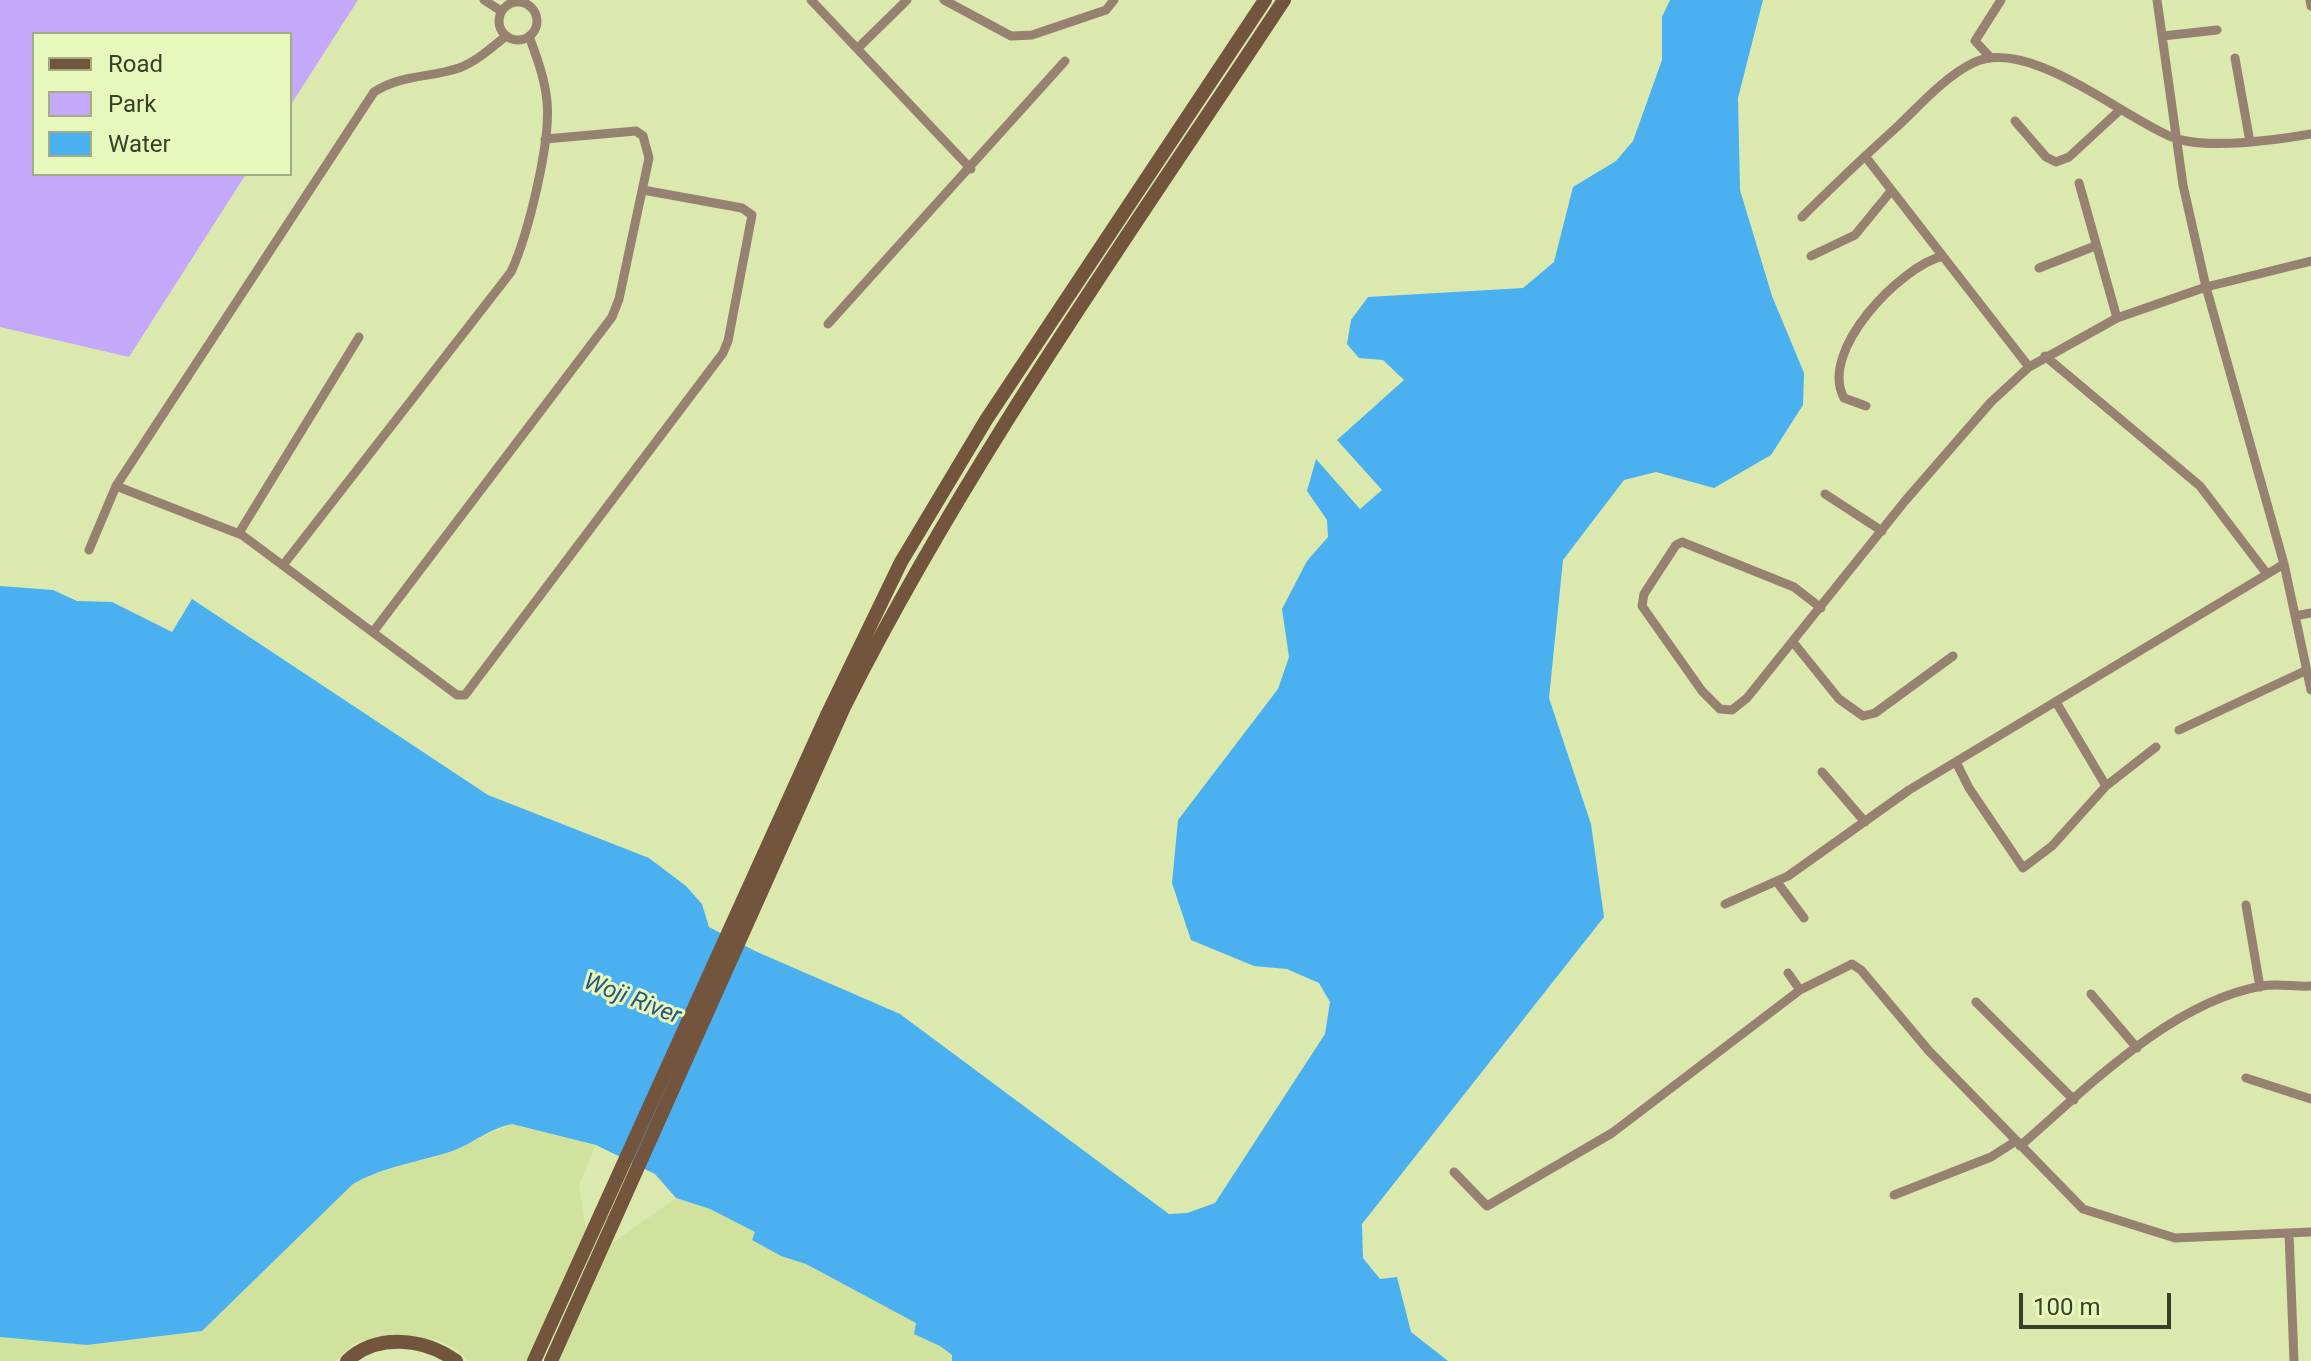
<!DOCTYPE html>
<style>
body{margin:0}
#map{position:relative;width:2311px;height:1361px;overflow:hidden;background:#dbe9af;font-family:Roboto,sans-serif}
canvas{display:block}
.legend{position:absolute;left:32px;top:32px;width:260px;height:144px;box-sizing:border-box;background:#e8f7bc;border:2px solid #a2ae81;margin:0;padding:10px 14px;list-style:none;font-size:24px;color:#3a4028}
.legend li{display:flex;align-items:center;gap:16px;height:40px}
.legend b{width:40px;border:2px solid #a2ae81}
.scale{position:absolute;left:2019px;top:1293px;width:152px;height:36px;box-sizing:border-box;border:4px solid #3a4028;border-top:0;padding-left:10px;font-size:24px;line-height:28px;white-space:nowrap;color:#3a4028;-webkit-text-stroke:6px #e8f7bc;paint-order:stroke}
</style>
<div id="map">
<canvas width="2311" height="1361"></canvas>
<ul class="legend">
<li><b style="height:10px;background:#73553d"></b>Road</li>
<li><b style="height:22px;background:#c4a8fa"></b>Park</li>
<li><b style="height:22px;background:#4ab0ef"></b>Water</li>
</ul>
<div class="scale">100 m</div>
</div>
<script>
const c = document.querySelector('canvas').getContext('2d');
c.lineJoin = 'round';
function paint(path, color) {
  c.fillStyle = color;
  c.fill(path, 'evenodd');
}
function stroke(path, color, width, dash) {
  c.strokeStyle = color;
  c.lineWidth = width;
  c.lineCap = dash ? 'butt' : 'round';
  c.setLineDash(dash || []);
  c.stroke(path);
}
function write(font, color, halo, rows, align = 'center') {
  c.font = font + ' Roboto,sans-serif';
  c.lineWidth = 6;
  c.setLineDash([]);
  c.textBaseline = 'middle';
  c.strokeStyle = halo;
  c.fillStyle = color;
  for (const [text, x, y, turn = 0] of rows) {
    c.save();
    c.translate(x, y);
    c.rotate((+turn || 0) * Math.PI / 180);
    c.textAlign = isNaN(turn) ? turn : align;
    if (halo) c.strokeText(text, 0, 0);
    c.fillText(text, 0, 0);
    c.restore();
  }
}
paint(new Path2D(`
 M512,1124L596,1145L579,1185L586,1229L529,1361H469L454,1348L437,1340L390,1334L355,1343L335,1361H0V1337L87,1345L202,1331L353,1184L368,1175L438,1156Z
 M676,1198L710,1209L755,1232L752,1240L781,1256L806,1264L917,1323L914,1334L940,1346L952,1356V1361H558L611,1244Z`), '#d1e29f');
paint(new Path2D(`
 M0,0H358L290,106V34H34V174H246L129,357L0,327Z`), '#c4a8fa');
paint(new Path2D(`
 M1670,0H1763L1738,98L1740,190L1772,296L1804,373L1803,405L1771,455L1714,488L1656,472L1624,480L1563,560L1549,698L1591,824L1604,917L1362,1224L1363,1258L1380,1279L1397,1277L1411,1332L1448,1361H952V1355L940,1346L914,1334L916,1323L806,1264L781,1256L752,1240L755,1232L710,1209L676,1198L655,1174L596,1145L512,1124C490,1128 475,1142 455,1150C421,1162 384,1166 353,1184L202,1331L87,1345L0,1337V586L53,590L77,601L112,602L172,632L192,599L488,795L649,858L686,886L702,904L709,927L755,951L900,1014L1169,1214L1187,1213L1215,1203L1325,1034L1330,1002L1319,983L1287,969L1254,966L1191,940L1172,883L1178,820L1278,689L1289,657L1282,609L1307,561L1328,537L1327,520L1307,491L1316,459L1360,509L1382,490L1337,440L1404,380L1383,360L1359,358L1347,344L1351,320L1368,297L1523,288L1554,262L1573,187L1616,161L1633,141L1662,60V17Z`), '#4ab0ef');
stroke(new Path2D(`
 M484,0L501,11
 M811,0L971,169
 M944,0L1011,36L1032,35L1106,10L1114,0
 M2157,0L2183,185L2206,287L2284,564L2311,690
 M2310,0L2311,6
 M499 21a19 19 0 1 1 38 0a19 19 0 1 1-38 0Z
 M2163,36L2217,30
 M858,48L907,0
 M1990,57L1975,41L2001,0
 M2235,58L2250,142
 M2015,121L2046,157L2056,162L2069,157L2121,109
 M1865,156L2029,367
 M2079,183L2117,318
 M1802,217C1834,185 1866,155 1899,125C1921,104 1946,76 1973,63C2028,36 2122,117 2172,137C2205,150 2276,140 2311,134
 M1811,256L1855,235L1891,191
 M2039,268L2095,246
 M828,324L1065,61
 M2045,356L2200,486L2267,574
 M1866,406L1844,398C1818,351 1901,266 1943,256
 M116,486L242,535L457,695H465L723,353L728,341L752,215L742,208L643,190
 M1825,494L1882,531
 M239,533L359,337
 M89,550L116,486L374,92C402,74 429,78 459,68C477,61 491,48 506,36
 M284,564L511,272C528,235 551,142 547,102C545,79 537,58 529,36
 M1821,608L1794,587L1682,542L1676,545L1644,594L1642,606L1702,691L1720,709L1732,710L1747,698L1905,501L1991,402L2029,367L2117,318L2206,287L2311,261
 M2295,616L2311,613
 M373,632L612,317L619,299L649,158L643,136L636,131L545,139
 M1793,642L1839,699L1863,716L1875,713L1953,656
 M2056,702L2106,786
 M2179,730L2307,670
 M1956,762L1969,788L2023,868L2052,846L2106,786L2156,747
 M1822,772L1865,822
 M1777,882L1804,918
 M1725,904L1788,876L1909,790L2284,564
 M2246,905L2260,987
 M1788,973L1800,990
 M2091,994L2137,1048
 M1976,1002L2074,1100
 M2246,1078L2311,1099
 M2020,1146C2088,1087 2171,1002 2262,986C2278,983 2295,987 2311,986
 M1454,1172L1487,1206L1612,1133L1800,990L1852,964L1861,970L1929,1051L2083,1209L2175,1238L2311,1232
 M1894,1195L1991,1157L2016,1141
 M2289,1233L2294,1361`), '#978272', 9);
stroke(new Path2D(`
 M347,1361C377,1333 424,1338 456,1361
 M534,1361L828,713L901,562L986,420L1265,0
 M551,1361L845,705C970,457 1132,231 1284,0`), '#73553d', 14);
write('italic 24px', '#265a7b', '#e8f7bc', [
 ["Woji River",632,1000,21]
]);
</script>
